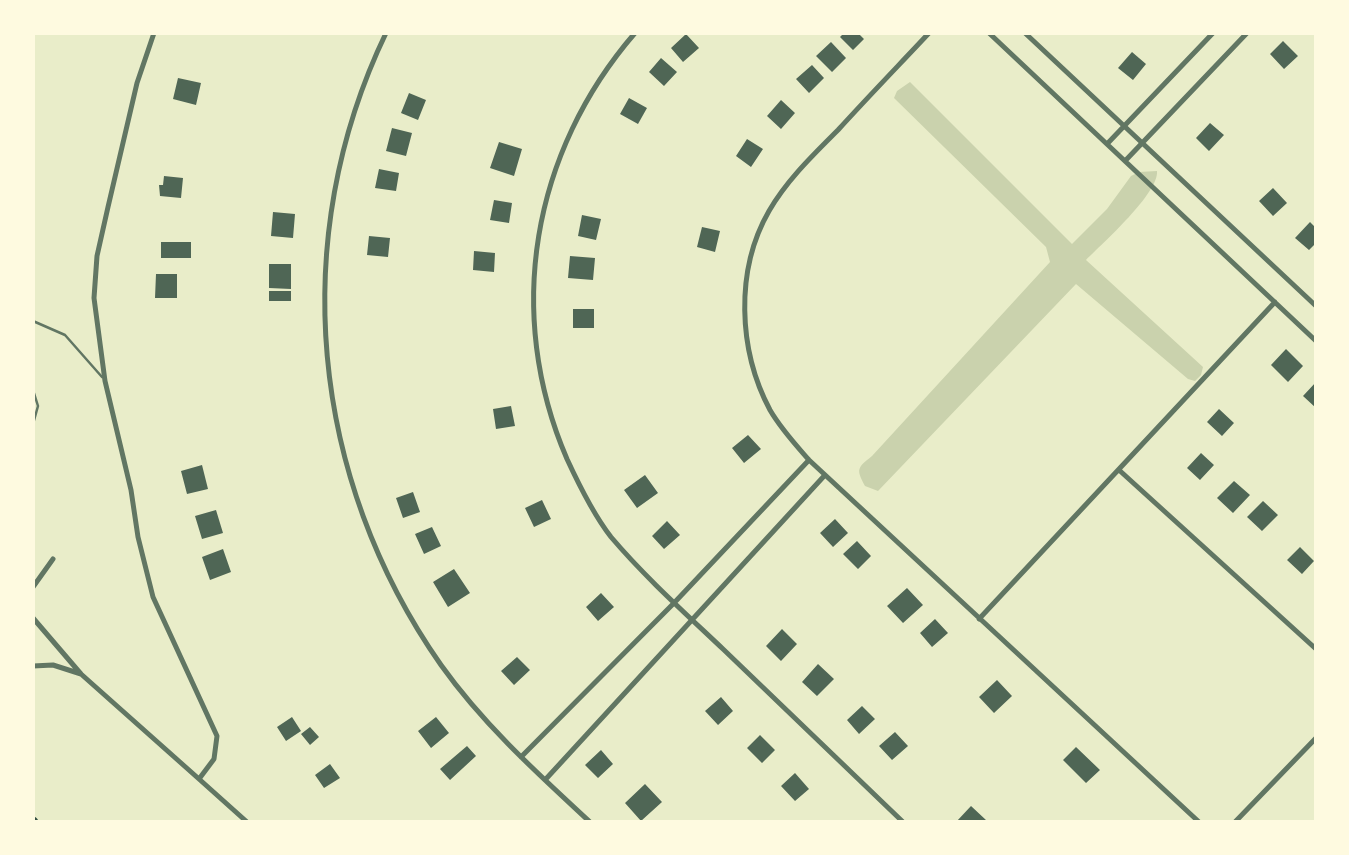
<!DOCTYPE html>
<style>
body{margin:0}
#map{position:relative;width:1349px;height:855px;overflow:hidden;background:#e9edc9;font-family:"Roboto Condensed",sans-serif}
canvas{display:block}
.frame{position:absolute;inset:0;border:35px solid #fefae0;pointer-events:none}
</style>
<div id="map">
<canvas width="1349" height="855"></canvas>
<div class="frame"></div>
</div>
<script>
const c = document.querySelector('canvas').getContext('2d');
c.lineJoin = 'round';
function paint(path, color) {
  c.fillStyle = color;
  c.fill(path, 'evenodd');
}
function stroke(path, color, width, dash) {
  c.strokeStyle = color;
  c.lineWidth = width;
  c.lineCap = dash ? 'butt' : 'round';
  c.setLineDash(dash || []);
  c.stroke(path);
}
paint(new Path2D(`
 M910,82L1072,244L1107,209L1131,176L1139,172L1157,171C1159,193 1103,243 1086,260L1203,367L1201,375L1195,381L1188,379L1076,284L878,491L865,486C856,469 857,468 872,456L1050,262L1046,247L894,98L897,91Z`), '#cad2ad');
paint(new Path2D(`
 M844,33H858L864,39L853,50L840,37Z
 M686,34L699,48L683,62L671,48Z
 M1283,41L1298,56L1284,69L1270,54Z
 M831,42L846,58L832,72L816,56Z
 M1132,52L1146,64L1133,80L1118,68Z
 M661,58L677,72L664,86L649,72Z
 M812,65L824,78L809,93L796,79Z
 M178,78L201,83L196,105L173,99Z
 M409,93L426,100L418,120L401,113Z
 M629,98L647,108L638,124L620,114Z
 M781,100L795,113L781,129L767,116Z
 M1210,123L1224,135L1209,151L1196,138Z
 M392,128L412,133L406,156L386,151Z
 M747,139L763,149L751,167L736,156Z
 M499,142L522,149L514,176L490,168Z
 M379,169L399,173L396,191L375,188Z
 M164,176L183,178L181,198L160,196L159,185H163Z
 M1273,188L1287,203L1273,216L1259,201Z
 M494,200L512,203L509,223L490,220Z
 M273,212L295,214L293,238L271,236Z
 M582,215L601,219L596,240L578,236Z
 M1310,222L1316,228V243L1309,250L1295,238Z
 M702,227L720,231L715,252L697,247Z
 M369,236L390,238L388,257L367,255Z
 M161,242H191V258H161Z
 M474,251L495,253L494,272L473,270Z
 M570,256L595,258L593,280L568,278Z
 M269,264H291V289L269,288Z
 M156,274H177V298H155Z
 M269,291H291V301H269Z
 M573,309H594V328H573Z
 M1286,349L1303,366L1288,382L1271,365Z
 M1316,382V408L1303,396Z
 M511,406L515,426L496,429L493,409Z
 M1219,409L1234,423L1222,436L1207,422Z
 M748,435L761,449L744,463L732,448Z
 M1201,453L1214,465L1200,480L1187,468Z
 M202,465L208,489L187,494L181,471Z
 M645,475L658,493L637,508L624,490Z
 M1234,481L1250,495L1233,513L1217,498Z
 M413,492L420,512L403,518L396,498Z
 M542,500L551,519L534,527L525,508Z
 M1263,501L1278,515L1262,531L1247,517Z
 M216,510L223,533L202,539L195,516Z
 M835,519L848,533L833,547L820,533Z
 M667,521L680,535L664,549L652,536Z
 M432,527L441,546L424,554L415,534Z
 M857,541L871,556L858,569L843,554Z
 M1300,547L1314,561L1302,574L1287,560Z
 M223,549L231,572L210,580L202,557Z
 M454,569L470,593L448,607L433,582Z
 M907,588L923,605L903,623L887,606Z
 M601,593L614,607L598,621L586,607Z
 M935,619L948,633L932,647L920,633Z
 M782,629L797,644L781,661L766,646Z
 M517,657L530,670L514,685L501,671Z
 M818,664L834,679L817,696L802,682Z
 M997,680L1012,696L994,713L979,697Z
 M721,697L733,711L718,725L705,711Z
 M862,706L875,719L859,734L847,720Z
 M292,717L301,731L286,741L277,727Z
 M436,717L449,733L431,748L418,731Z
 M310,727L319,737L310,745L301,734Z
 M895,732L908,746L892,760L879,746Z
 M760,735L775,750L762,763L747,748Z
 M467,746L476,756L450,780L440,769Z
 M1076,747L1100,770L1086,783L1063,760Z
 M601,750L613,764L598,778L585,765Z
 M330,764L340,778L324,788L315,775Z
 M795,773L809,789L795,801L781,786Z
 M645,784L662,802L641,821L625,803Z
 M971,806L986,820L984,822H956Z`), '#4f6655');
stroke(new Path2D(`
 M33,321L65,335L102,377
 M33,390L38,406L33,424`), '#617663', 2.5);
stroke(new Path2D(`
 M154,33L137,83L108,207L97,256L94,298L105,381L131,490L138,537L153,597L217,736L214,759L199,779L247,822
 M386,33C287,239 310,478 441,665C483,724 537,773 590,822
 M635,33C532,152 504,313 567,459C579,485 593,514 611,537C645,577 685,613 723,649C783,707 843,764 903,822
 M929,33C899,65 868,97 838,130C813,155 787,180 769,211C735,270 738,350 770,410C781,429 795,444 809,460L1199,822
 M989,33L1316,341
 M1025,33L1316,306
 M1107,144L1213,33
 M1125,161L1247,33
 M1119,470L1316,649
 M33,587L53,559
 M33,618L81,674
 M979,619L1275,302
 M33,666L53,665L81,674L199,779
 M521,757L674,603L809,460
 M545,780L825,475
 M1235,822L1316,738`), '#617663', 5);
stroke(new Path2D(`
 M33,821L34,822`), '#344e41', 9);
</script>
